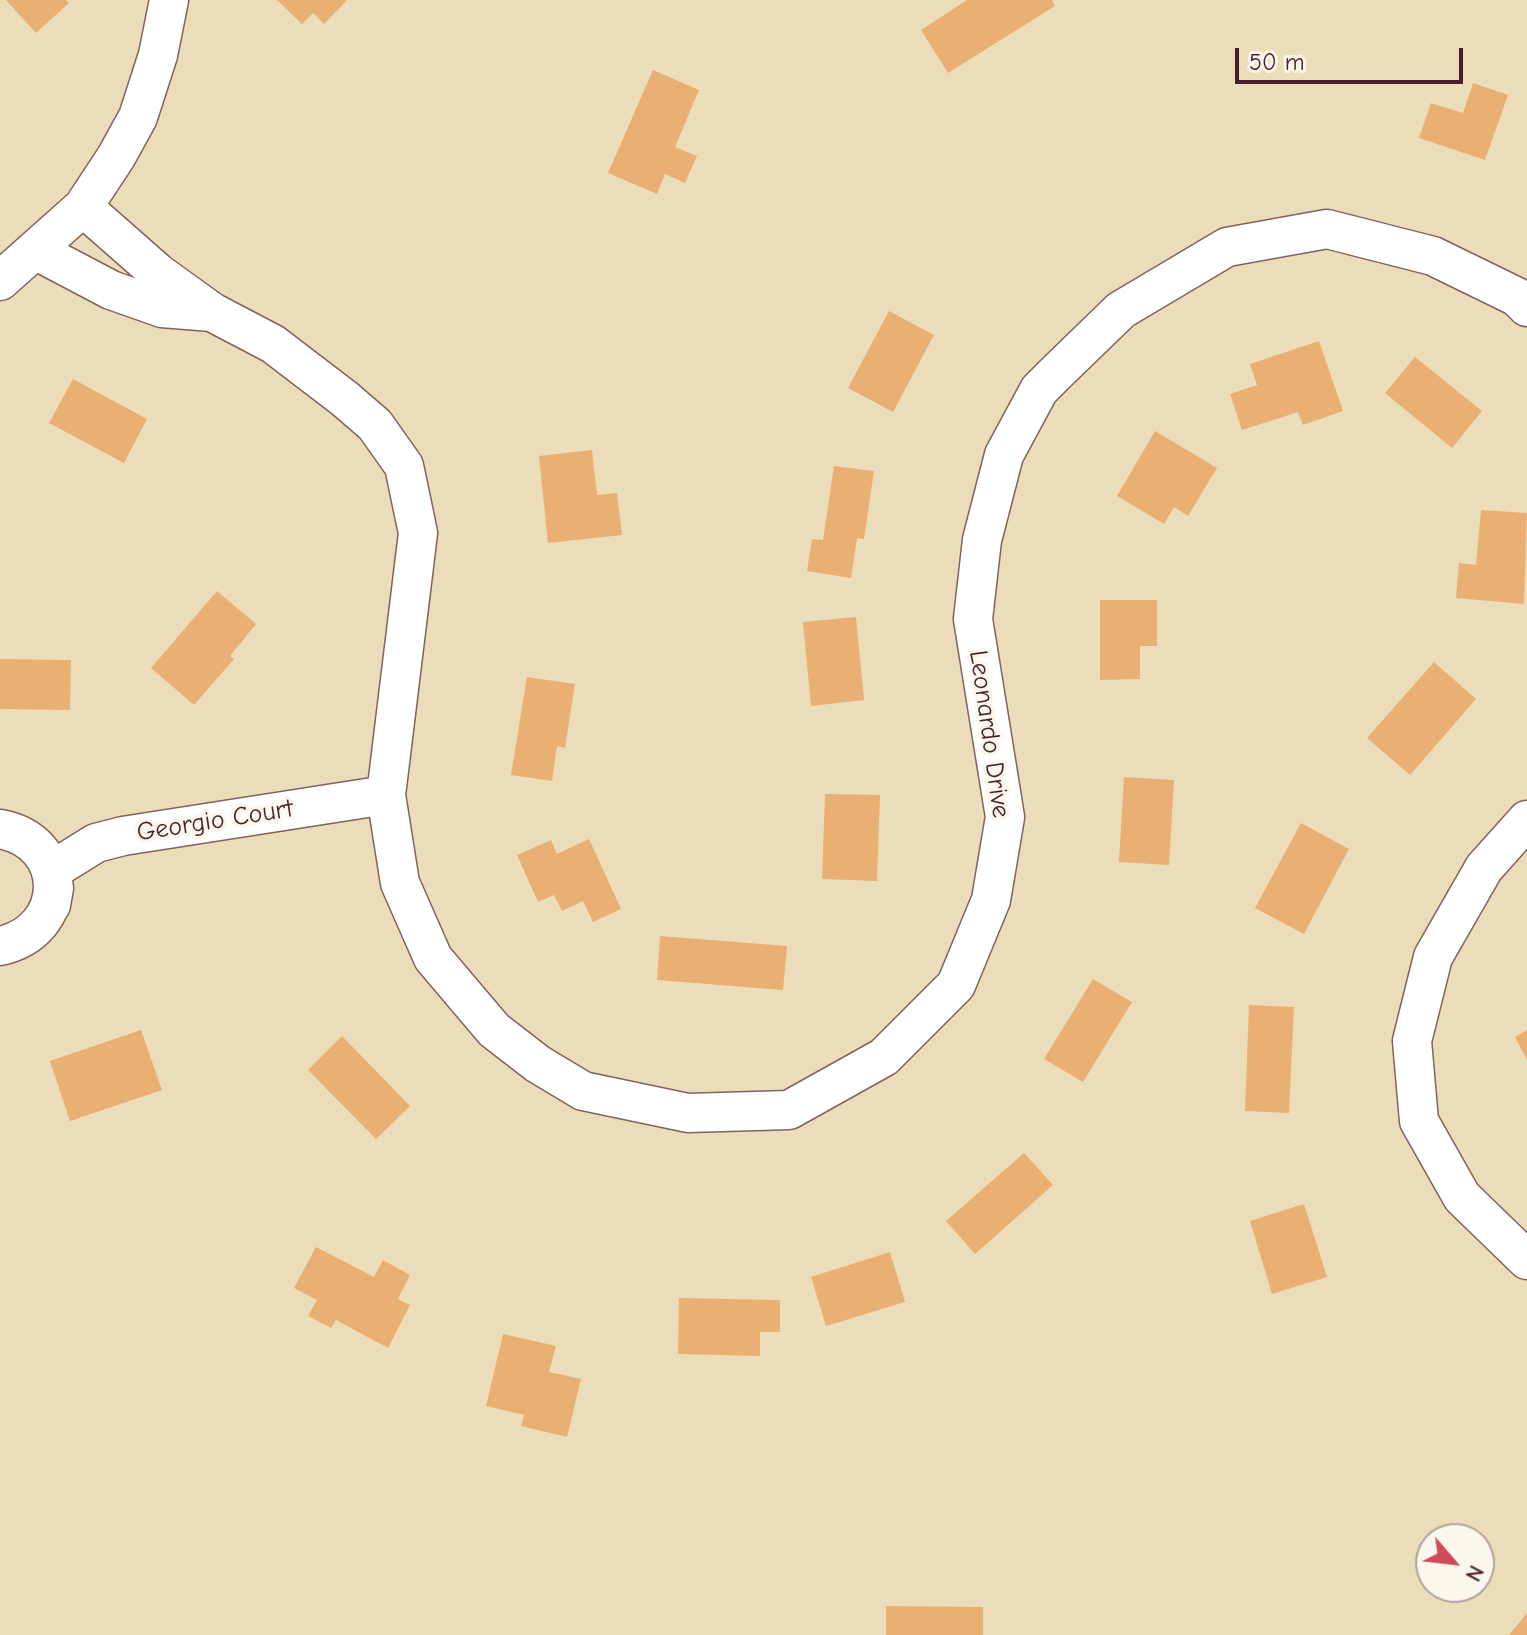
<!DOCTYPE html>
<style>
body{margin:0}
#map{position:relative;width:1527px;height:1635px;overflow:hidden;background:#ebddb9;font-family:"Comic Neue",sans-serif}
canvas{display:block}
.north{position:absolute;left:1415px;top:1523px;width:80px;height:80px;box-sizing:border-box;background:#fbf7ec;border:2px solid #b4a19f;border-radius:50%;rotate:118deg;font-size:22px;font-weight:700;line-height:32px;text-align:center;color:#4a1f2b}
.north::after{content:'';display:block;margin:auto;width:28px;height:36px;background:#d1495b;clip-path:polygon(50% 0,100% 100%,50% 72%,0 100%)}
.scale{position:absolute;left:1235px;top:48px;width:228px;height:36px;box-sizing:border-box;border:4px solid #4a1f2b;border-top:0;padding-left:10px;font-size:24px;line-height:28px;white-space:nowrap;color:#4a1f2b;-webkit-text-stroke:6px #fbf7ec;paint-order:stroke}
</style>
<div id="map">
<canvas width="1527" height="1635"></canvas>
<div class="north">N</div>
<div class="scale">50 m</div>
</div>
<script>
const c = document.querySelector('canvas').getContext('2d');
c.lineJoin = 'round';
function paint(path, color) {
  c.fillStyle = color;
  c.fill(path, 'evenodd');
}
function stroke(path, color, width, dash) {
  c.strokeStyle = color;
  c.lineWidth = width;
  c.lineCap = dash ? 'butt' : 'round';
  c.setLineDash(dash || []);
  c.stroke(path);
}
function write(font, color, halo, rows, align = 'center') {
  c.font = font + ' "Comic Neue",sans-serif';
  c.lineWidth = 7;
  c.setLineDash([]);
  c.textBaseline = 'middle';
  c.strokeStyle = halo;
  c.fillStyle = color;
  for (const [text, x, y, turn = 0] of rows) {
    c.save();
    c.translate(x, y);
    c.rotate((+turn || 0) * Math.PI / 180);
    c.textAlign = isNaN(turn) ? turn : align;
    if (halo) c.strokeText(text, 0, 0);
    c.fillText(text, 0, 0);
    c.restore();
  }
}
paint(new Path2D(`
 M6,0H66L69,3L36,33Z
 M277,0H347L324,24L313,13L302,24Z
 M967,0H1052L1055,6L948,73L921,30Z
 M653,70L699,90L675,147L697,156L685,183L665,174L657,194L608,173Z
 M1473,83L1508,95L1485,160L1419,138L1431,103L1463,113Z
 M889,311L934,335L893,412L848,388Z
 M1319,341L1343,411L1303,425L1298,412L1242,430L1230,394L1257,385L1250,364Z
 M1415,357L1482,411L1452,448L1385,393Z
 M73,379L147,419L124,463L49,423Z
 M1155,431L1217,468L1188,516L1174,507L1164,524L1117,496Z
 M592,450L597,495L617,493L622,535L548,543L539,456Z
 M834,466L874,471L864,539L857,538L851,578L807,571L812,539L823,540Z
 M1481,510L1527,513L1524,604L1456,598L1459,563L1476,565Z
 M217,591L256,624L230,656L234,659L194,705L151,668Z
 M1100,600H1157V646H1140V679L1100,680Z
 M856,617L864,700L811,706L803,622Z
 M0,659L71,660L70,710L0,709Z
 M1434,662L1476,699L1410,775L1367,738Z
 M527,677L575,684L565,748L557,746L552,781L511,775Z
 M1124,777L1174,780L1169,865L1119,862Z
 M825,794L880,795L877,881L822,879Z
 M1301,823L1349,849L1304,934L1255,908Z
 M589,839L621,909L593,922L583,901L562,911L554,895L538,902L517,855L551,840L557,854Z
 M660,936L787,946L783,990L657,980Z
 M1093,979L1132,1002L1083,1082L1044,1059Z
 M1249,1005L1294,1007L1289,1113L1245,1111Z
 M141,1030L162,1090L70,1121L50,1061Z
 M1527,1030V1060L1515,1037Z
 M342,1036L410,1106L376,1139L308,1070Z
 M1024,1153L1053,1185L975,1254L946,1221Z
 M1304,1204L1327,1277L1272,1294L1250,1221Z
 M316,1247L374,1277L383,1260L410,1275L398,1299L410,1305L388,1348L336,1320L331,1328L308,1316L317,1300L294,1288Z
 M890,1252L905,1302L826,1326L811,1277Z
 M679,1298L780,1300V1332H760V1356L678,1354Z
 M503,1334L556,1346L549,1372L581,1379L567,1437L521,1426L524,1415L486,1406Z
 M886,1606L983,1607V1635H886Z
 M1527,1613V1635H1509Z`), '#eab073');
const minor = new Path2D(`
 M83,207L158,273L212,312L273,344L345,399L375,425L404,466L418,533L386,795L400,883L433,958L494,1030L538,1064L583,1091L688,1113L789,1110L884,1057L956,985L991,900L1005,817L973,619L982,540L1004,455L1039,390L1057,372L1121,310L1227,247L1327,229L1433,256L1517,297L1527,307
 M35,250L111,290L162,308L212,312
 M0,281L83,207L116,157L138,117L158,55L169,0
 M1527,820L1484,868L1433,957L1412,1041L1419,1121L1462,1197L1527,1260
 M0,829C71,842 70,931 0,946
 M51,905L54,888L51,871L96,843L123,836L386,795`);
stroke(minor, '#82625d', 41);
stroke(minor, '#fff', 38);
write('26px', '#4a1f2b', '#fbf7ec', [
 ["Leonardo Drive",989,734,82],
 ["Georgio Court",215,821,-9]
]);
</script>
